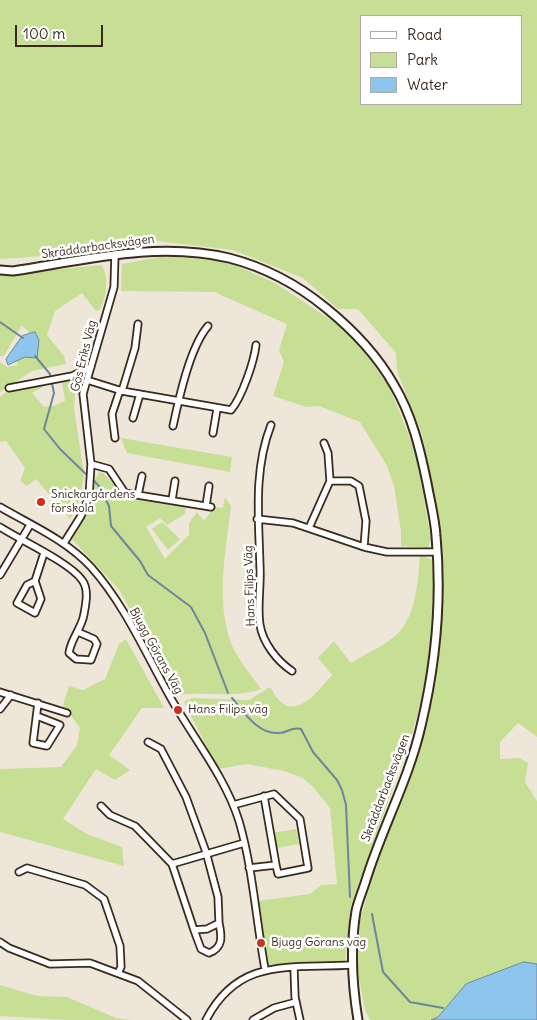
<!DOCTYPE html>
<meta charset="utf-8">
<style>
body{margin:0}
#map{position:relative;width:537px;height:1020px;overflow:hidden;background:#eee7d9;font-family:Delius,sans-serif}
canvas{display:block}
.legend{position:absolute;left:360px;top:15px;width:162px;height:90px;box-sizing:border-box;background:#fff;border:1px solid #b1aaa5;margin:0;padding:6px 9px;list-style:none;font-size:15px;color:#3b2a1e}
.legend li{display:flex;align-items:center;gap:10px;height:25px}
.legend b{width:25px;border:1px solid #b1aaa5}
.scale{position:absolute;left:15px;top:25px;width:88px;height:22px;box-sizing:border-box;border:2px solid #3b2a1e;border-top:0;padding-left:6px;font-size:15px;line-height:18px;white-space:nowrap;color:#3b2a1e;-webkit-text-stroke:4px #fff;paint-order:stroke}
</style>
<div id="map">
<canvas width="537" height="1020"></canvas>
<ul class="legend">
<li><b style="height:6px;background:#fff"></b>Road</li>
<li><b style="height:14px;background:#c6df95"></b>Park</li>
<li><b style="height:14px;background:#8ec5ec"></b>Water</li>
</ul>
<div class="scale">100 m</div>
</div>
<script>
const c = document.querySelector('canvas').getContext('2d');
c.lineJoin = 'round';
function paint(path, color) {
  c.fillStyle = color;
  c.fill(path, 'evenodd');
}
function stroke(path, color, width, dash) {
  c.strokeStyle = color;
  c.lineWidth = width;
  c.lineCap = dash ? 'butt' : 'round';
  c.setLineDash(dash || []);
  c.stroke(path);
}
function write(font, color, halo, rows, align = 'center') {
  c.font = font + ' Delius,sans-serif';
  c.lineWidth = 5;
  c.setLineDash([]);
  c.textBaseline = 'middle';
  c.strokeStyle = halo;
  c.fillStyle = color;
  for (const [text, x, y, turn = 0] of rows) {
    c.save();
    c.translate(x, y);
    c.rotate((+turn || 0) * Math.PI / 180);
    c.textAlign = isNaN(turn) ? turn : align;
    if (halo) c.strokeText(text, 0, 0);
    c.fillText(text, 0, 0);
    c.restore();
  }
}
paint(new Path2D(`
 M0,0H537V737L518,723L500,742V759L520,758L528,763L525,782L537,801V964L524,962L466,984L438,1017L431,1020H370L365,1010L357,968L360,921L378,857L415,762L440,650L442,536L422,434L397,371L396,353L358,309H338L303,278L233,250L148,240L74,254L0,259ZM361,16H521V104H361Z
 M165,256L228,262L275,283L351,333L390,388L416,454L431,539L428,548L401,546V531L394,486L387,466L360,422L319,406L306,407L273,396L284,362L279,350L287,324L214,292L121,291L122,264Z
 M102,265C109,278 107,298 99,311L95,310L82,293L55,311L47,335L64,356L66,364L32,371L0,392V362L7,367L18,365L16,359L35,339L22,325L4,356H0V275Z
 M49,376L50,383L32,393L44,407L53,406L65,401L62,383L71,379L76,381L74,408L84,475L80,499L70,519L36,479L27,486L20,481L25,468L6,441L0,442V397L16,384Z
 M121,438L232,457L230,472L127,453Z
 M99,472L103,473L123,494L186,505L185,514L167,525L160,518L146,527L165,559L189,535V523L197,512L204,521L214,507L223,508L225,497L231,506C226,549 216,598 230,640C236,658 251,674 261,689C234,699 205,691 177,695L120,591L71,538L91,508L95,480Z
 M162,522L180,539L168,550L152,529Z
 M420,555L433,560L434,610L431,663L412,734L351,906L345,963L268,965L258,901L310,894L321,885L337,884L330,808L314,788L303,778L284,771L247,764L218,769L184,702L192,698L249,700L270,687C273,692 277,699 282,703C300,717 322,686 332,675L318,658L334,641L351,663C368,652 395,642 405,624C417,605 418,577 420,555Z
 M126,639L164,708H142L109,755L130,770L115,780L96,769L63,819L87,834L122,847L124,866L0,832V769L61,767L77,745L80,728L63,705L69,686L83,690L105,679L119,644Z
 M296,829L299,844L276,848L272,833Z
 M0,985L37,996L67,997L116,1018L132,1020H66L0,1016Z`), '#c6df95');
const water = new Path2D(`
 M35,332L39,340L37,358L25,357L8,365L6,359L22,336Z
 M524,962L537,964V1020H431L438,1017L466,984Z`);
paint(water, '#8ec5ec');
stroke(water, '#6d879a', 1);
stroke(new Path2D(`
 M0,322L23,338
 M35,356L50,374L54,393L44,429L60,449L89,477
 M93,480L99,486L109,506L111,526L140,561L148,575L191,607L205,633L228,693
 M232,698C244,712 258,735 279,733C288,733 292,726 301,729L313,752L337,780L342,790L346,805L350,897
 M372,914L383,972L410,1002L443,1008`), '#6d879a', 2);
const minor = new Path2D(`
 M87,380L122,391L231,410C242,397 254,362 256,345
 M9,388L72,376L91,367
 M122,391L135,348L138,324
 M133,418L140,394
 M271,425C253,471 259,520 260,568C261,587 257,607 260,625C263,643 277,661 292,671
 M173,426C179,398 190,347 208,326
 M213,433L217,409
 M115,438L112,414L120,390
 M324,443L328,453L330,481H351L359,486L366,521L364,547
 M91,464L109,469L125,493L211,507
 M138,495L142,476
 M172,500L175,481
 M206,506L209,486
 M0,507C31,525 66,540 91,567C126,606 147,657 173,702C195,740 226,779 239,821C253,869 256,920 265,969
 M257,519L293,523L364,547L387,552H437
 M0,527C20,540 69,562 82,580C89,589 86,603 84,614C82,628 71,638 69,653L76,659L91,660L97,644L94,639L78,632
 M309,528L330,481
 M64,543L81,516L89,497L91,464L83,394L114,287L115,254
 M0,575L30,525
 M35,581L41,599L35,613L17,603L27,585L35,581L44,553
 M0,692L67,713
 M0,709L11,695
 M37,716L60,725L47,746L33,743L38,703
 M148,742L161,749L186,797L206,852L218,897L219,923L207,929L194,930L201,949L209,953C223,948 222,937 219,923
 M264,796L276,865
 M233,805L274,794L300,819L308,868L278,874L276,865L249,868
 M101,806L110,815L135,826L172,864L194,930
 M172,864L244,843
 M19,872L27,868L85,885L104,899L120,946L121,967L118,973
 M0,942L9,948L50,964L90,963L138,981L187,1020
 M294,968L295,997L300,1020
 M206,1020C239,956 291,969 352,965
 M253,1020L274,1008L296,1002`);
const tertiary = new Path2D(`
 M0,270L13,271C85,260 157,241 229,258C264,267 298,285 326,308C352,329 377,355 394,385C412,415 420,449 427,483C430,500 435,519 436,536C442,601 436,663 421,726C409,779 382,828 366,880C363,890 358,901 356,911C350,948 352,984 358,1020`);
stroke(minor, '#3b2a1e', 9);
stroke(tertiary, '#3b2a1e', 11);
stroke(minor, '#fff', 5.5);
stroke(tertiary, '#fff', 7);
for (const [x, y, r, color] of [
 [41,502,5,"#c8321e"],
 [178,710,5,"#c8321e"],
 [261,943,5,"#c8321e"]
]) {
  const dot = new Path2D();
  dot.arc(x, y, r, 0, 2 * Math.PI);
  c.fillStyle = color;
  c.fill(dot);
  stroke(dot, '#fff', 2);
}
write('12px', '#3b2a1e', '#fff', [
 ["Skräddarbacksvägen",98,247,-8],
 ["Gös Eriks Väg",84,356,-76],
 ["Hans Filips Väg",250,586,-92],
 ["Bjugg Görans Väg",156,651,61],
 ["Skräddarbacksvägen",386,788,-69]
]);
write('12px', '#3b2a1e', '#fff', [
 ["Snickargårdens",51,495],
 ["förskola",51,509],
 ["Hans Filips väg",188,710],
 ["Bjugg Görans väg",271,943]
], 'left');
</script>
